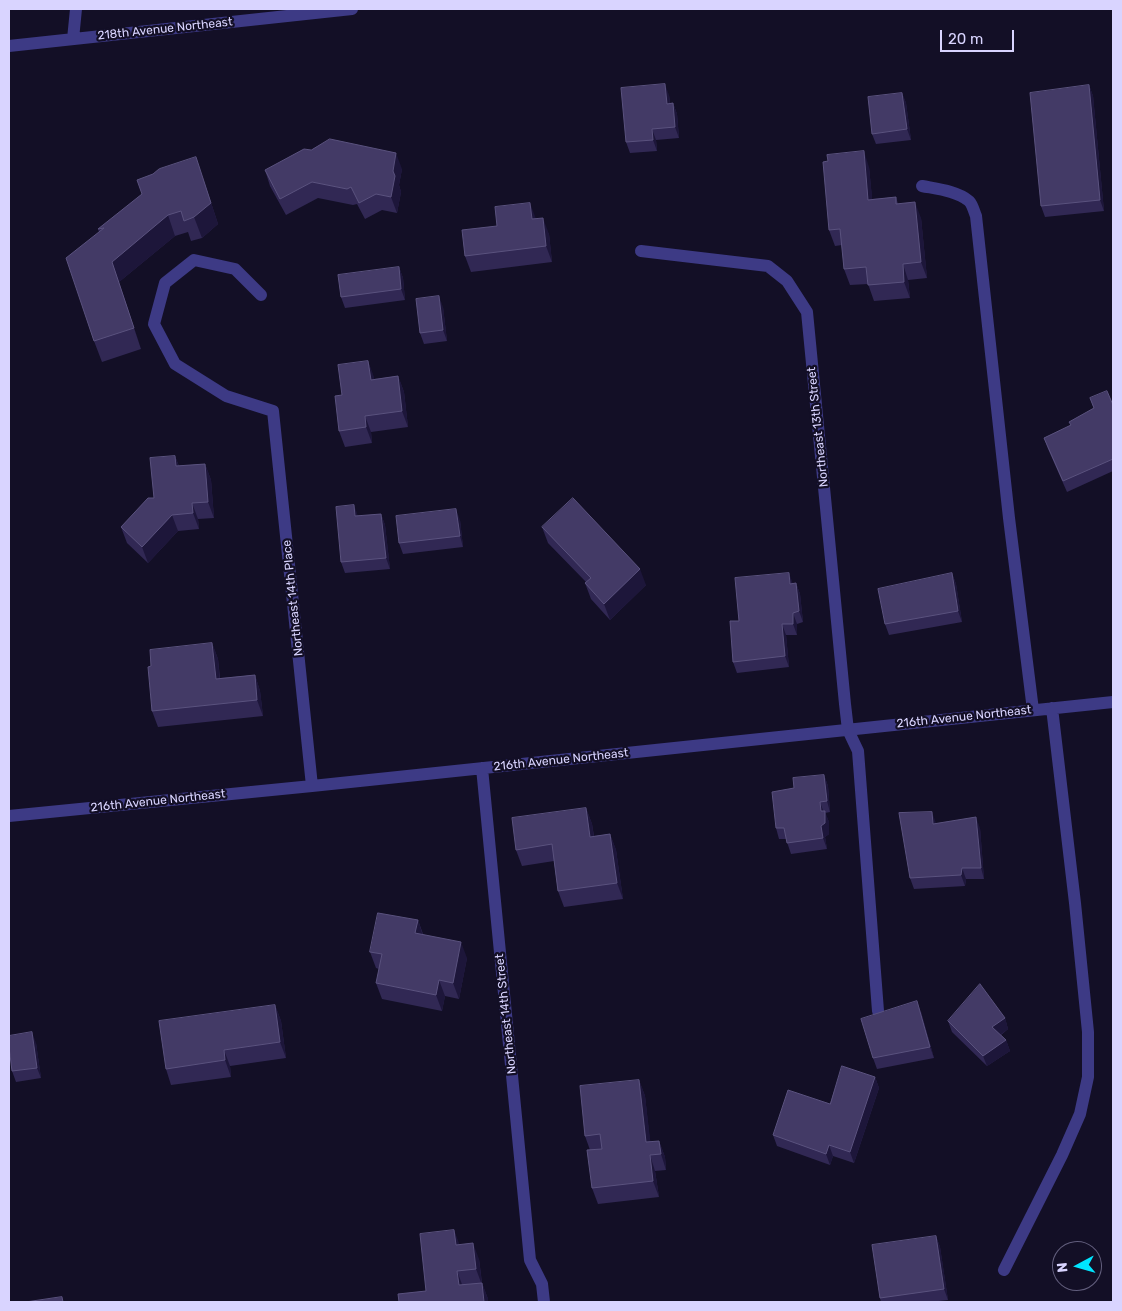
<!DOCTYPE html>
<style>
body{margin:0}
#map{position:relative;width:1122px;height:1311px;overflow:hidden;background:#130f26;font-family:Rubik,sans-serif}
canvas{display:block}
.frame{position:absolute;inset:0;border:10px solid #d9d4ff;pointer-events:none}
.north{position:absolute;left:1052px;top:1241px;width:50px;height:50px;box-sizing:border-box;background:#130f26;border:1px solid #625e7d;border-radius:50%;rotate:264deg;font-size:14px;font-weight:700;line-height:20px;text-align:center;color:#d9d4ff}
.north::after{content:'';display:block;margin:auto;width:18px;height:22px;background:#00e5ff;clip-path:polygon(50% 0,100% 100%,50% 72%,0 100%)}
.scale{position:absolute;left:940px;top:30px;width:74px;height:22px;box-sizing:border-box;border:2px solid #d9d4ff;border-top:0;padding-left:6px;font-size:15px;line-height:18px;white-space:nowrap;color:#d9d4ff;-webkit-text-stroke:4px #130f26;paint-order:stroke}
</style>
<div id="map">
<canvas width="1122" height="1311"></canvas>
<div class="frame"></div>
<div class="north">N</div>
<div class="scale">20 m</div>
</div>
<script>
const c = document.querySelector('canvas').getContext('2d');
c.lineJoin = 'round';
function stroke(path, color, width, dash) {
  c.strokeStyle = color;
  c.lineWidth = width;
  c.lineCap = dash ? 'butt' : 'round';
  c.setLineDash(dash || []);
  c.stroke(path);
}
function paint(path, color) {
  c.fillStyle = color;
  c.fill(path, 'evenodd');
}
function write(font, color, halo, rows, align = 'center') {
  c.font = font + ' Rubik,sans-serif';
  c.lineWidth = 4.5;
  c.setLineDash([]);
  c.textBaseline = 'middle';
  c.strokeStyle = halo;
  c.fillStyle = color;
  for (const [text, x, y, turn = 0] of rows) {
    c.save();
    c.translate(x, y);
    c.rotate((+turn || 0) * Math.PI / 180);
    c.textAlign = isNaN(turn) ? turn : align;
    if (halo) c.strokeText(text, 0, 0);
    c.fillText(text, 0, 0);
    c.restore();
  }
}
stroke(new Path2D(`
 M73,39L76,9
 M9,46L352,9
 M922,186C937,189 957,191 969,201C973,205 974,212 976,216L1009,518L1033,710
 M641,251L768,266L787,281L807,312L845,704L848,730L858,751L878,1011
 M261,295L235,269L194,260L165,283L154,324L175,364L226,396L273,411L312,786
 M482,768L530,1260L542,1284L544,1302
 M9,816L312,786L1113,702
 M1004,1270L1062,1155L1080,1114L1088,1077V1032L1075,903L1052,708`), '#3d3a85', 12);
paint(new Path2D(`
 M1089,85L1093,96L1104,211L1045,217L1041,206Z
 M902,93L906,103L911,140L876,144L872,134Z
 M669,95L670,103H673L677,114L679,138L656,140L657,151L630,153L626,142Z
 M869,167L872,199L896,197L898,204L921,218L927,278L908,280L910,298L874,301L868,284L850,285L844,269L842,245L835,246L829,230Z
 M402,169L399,185L401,192L397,213L382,210L365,219L357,204L353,205L318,198L286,215L270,186L265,170Z
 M203,178L218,224L202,238L191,241L188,232L175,236L119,282L141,349L102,362L94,341L99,232L98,229Z
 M536,219L549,234L552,262L471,272L465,256L497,226Z
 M399,267L403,278L405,300L345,308L341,297Z
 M443,307L447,341L424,344L420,333Z
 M368,361L374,379L398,376L404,392L408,427L371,432L372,443L345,447L339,431L342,395Z
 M1090,398L1113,405V471L1067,492L1048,449L1044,438L1070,426L1094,409Z
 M175,456L179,466L205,464L211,480L214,518L198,519L199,529L178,531L148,563L127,543L121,527L154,498Z
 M381,514L385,525L390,569L345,573L341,562L358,516Z
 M460,520L463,547L403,554L399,543Z
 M542,527L646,585L610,620L591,599L585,583L586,582L548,543Z
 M952,573L956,584L962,622L889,635L885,624Z
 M793,583H796L800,594L803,622L797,624V635H786L789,667L737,673L733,662L739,621Z
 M212,643L218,659L220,678L255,675L260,691L263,716L158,727L152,711L151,666Z
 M824,775L828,786L830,812L825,813L829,822V834L825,837L827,849L791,854L786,839H779L776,828L794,788Z
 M586,808L592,824L594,836L610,834L616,850L623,899L564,907L558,891L554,861L522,866L516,850Z
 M936,823L980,828L984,879H966L965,886L914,889L910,878Z
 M418,920L423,934L467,958L459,999L445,996L442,1011L382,999L376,983L379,969L376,968L370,952Z
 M275,1005L281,1021L286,1058L230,1066L231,1077L171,1085L166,1069Z
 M921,1012L934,1058L877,1069L873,1058Z
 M1005,1018L1008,1029L1001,1035L1006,1040L1010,1051L987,1066L952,1032L948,1021Z
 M36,1043L41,1078L16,1082L12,1071Z
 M875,1077L879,1088L854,1163L833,1156L830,1165L777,1146L773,1135L830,1104Z
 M639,1080L645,1096L650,1142L659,1141L665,1157L666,1170L655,1171L659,1197L598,1204L592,1188L590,1150L585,1136Z
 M454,1230L459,1245L479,1259L482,1283L488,1299L426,1291Z
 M936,1236L940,1247L948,1300L930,1302H881L880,1298Z`), '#312854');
paint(new Path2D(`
 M665,84L669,95L671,115L667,104Z
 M1089,85L1093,96L1104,211L1100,200Z
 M902,93L906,103L911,140L907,129Z
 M673,103L677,114L679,138L675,127Z
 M652,129L656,140L657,151L653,140Z
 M864,151L869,167L874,216L868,200Z
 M396,153L402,169L399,185L401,192L397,213L391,197L393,171Z
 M196,157L218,224L202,238L194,217Z
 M915,202L921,218L927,278L921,262Z
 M530,203L536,219H532Z
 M168,215L175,236L119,282L141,349L112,262Z
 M543,218L549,234L552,262L546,246Z
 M903,264L908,280L910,298L904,282Z
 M399,267L403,278L405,300L401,289Z
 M439,296L443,307L447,341L443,330Z
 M368,361L374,377L376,396L371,380Z
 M398,376L404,392L408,427L402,411Z
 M365,416L371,432L372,443L366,427Z
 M175,456L181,472L176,466Z
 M205,464L211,480L214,518L208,502Z
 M192,503L198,519L199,529L193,513Z
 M354,505L358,516H355Z
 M456,509L460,520L463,547L460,536Z
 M381,514L385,525L390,569L386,558Z
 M172,515L178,531L148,563L142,547Z
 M640,569L646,585L610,620L604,604Z
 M789,573L793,584H790Z
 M952,573L956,584L962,622L958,611Z
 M796,583L800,594L803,622L799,611Z
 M793,613L797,624V635L793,624Z
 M782,624L786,635L789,667L785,656Z
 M212,643L218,659L221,695L216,679Z
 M255,675L260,691L263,716L257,700Z
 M824,775L828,786L830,812L827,801Z
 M820,802L824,813L825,811L829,822V834L825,837L827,849L823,838L821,826V811Z
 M586,808L592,824L596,853L590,837Z
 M932,812L936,823L933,824Z
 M976,817L980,828L984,879L981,868Z
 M610,834L616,850L623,899L617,883Z
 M962,868L966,879L965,886L961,875Z
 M418,920L423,936L415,933Z
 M461,942L467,958L459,999L453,983Z
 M439,980L445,996L442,1011L436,995Z
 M917,1001L921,1012L934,1058L930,1047Z
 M275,1005L281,1021L286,1058L280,1042Z
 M1005,1018L1008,1029L996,1038L992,1027Z
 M32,1032L36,1043L41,1078L37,1068Z
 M1006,1040L1010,1051L987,1066L983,1056Z
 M224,1050L230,1066L231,1077L225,1060Z
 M875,1077L879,1088L854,1163L850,1152Z
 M639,1080L645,1096L652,1155L646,1142Z
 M659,1141L665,1157L666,1170L661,1154Z
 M829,1145L833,1156L830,1165L826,1154Z
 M650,1155L655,1171L659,1197L653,1181Z
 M454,1230L460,1246L456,1245Z
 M936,1236L940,1247L948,1300L944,1289Z
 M473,1243L479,1259L482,1285L476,1269Z
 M457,1271L463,1287L459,1285Z
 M482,1283L488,1299V1302H484Z`), '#1d163a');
const building = new Path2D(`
 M665,84L667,104L673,103L675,127L652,129L653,140L626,142L621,88Z
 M1089,85L1100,200L1041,206L1030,93Z
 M902,93L907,129L872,134L868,97Z
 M330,139L396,153L393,171L395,176L391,197L376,194L359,203L351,187L347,189L312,182L280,199L265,170L304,149L311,150Z
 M864,151L868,200L896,197V204L915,202L921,262L903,264L904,282L868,285L866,267L844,269L840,229L829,230L823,162L828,161L827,155Z
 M196,157L211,203L194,217L184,221L181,211L168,215L112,262L134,328L94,341L66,258L104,228L98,229L142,194L137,180L153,174L159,169Z
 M530,203L532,219L543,218L546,246L465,256L462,230L497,226L495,207Z
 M399,267L401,289L341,297L338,275Z
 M439,296L443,330L420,333L416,299Z
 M368,361L371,380L398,376L402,411L365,416L366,427L339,431L335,396L342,395L338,365Z
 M1107,391L1113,405V459L1063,481L1044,438L1071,425L1069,422L1094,408L1090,398Z
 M175,456L176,466L205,464L208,502L192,503L193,513L172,515L142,547L121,527L148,498H154L150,458Z
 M573,498L640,569L604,604L585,583L591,578L542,527Z
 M354,505L355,516L381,514L386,558L341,562L336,507Z
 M456,509L460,536L399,543L396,516Z
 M789,573L790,584L796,583L799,611L793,613V624H782L785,656L733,662L730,621H739L735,578Z
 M952,573L958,611L885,624L878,589Z
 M212,643L216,679L255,675L257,700L152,711L148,667L151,666L150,650Z
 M824,775L827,801L820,802L821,811H825V823L821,826L823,838L787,843L784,828H776L772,792L794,788L793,778Z
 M586,808L590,837L610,834L617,883L558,891L552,844L516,850L512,818Z
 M932,812L933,824L976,817L981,868H962L961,875L910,878L899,813Z
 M378,913L418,920L415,933L461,942L453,983L439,980L436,995L376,983L382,954L370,952Z
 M980,984L1005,1018L992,1027L1006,1040L983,1056L948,1021Z
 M917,1001L930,1047L873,1058L861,1019Z
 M275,1005L280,1042L224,1050L225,1060L166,1069L159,1021Z
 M32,1032L37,1068L12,1071L9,1047V1036Z
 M842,1066L875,1077L850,1152L829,1145L826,1154L773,1135L788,1090L830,1104Z
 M639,1080L646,1142L659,1141L661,1154L650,1155L653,1181L592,1188L587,1150L602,1149L600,1134L585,1136L580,1086Z
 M454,1230L456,1245L473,1243L476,1269L457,1271L459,1285L482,1283L484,1302H399L398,1294L426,1291L420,1234Z
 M936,1236L944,1289L880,1298L872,1245Z
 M62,1297L63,1302H26Z`);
paint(building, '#433a66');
stroke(building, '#5a527e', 1);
write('12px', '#d9d4ff', '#130f26', [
 ["218th Avenue Northeast",165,29,-6],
 ["Northeast 13th Street",818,427,-96],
 ["Northeast 14th Place",293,598,-96],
 ["216th Avenue Northeast",964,717,-6],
 ["216th Avenue Northeast",561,760,-6],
 ["216th Avenue Northeast",158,801,-6],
 ["Northeast 14th Street",506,1014,-96]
]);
</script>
